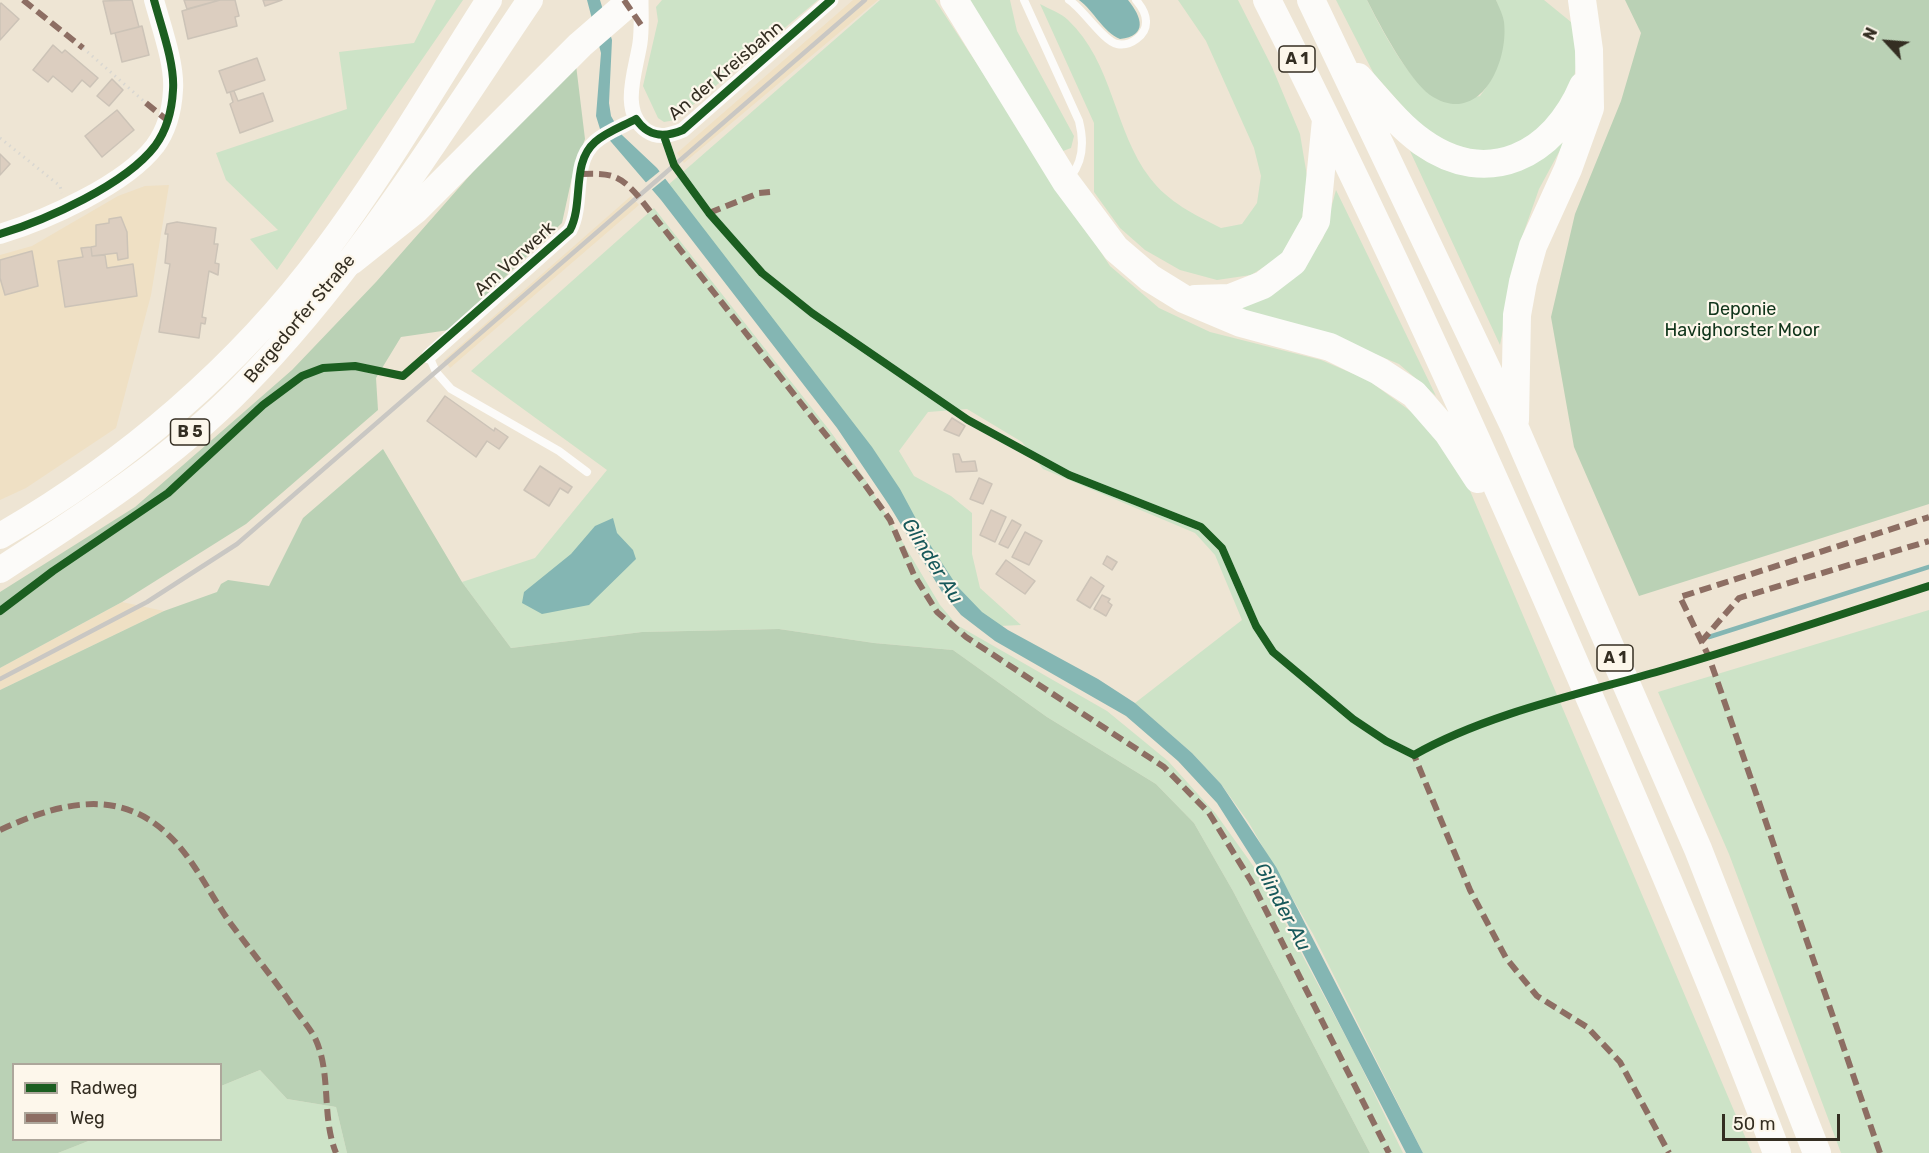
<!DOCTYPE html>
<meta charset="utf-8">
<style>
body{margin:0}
#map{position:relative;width:1929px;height:1153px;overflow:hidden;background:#eee5d4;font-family:Rubik,sans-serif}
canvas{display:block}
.legend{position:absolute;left:12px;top:1063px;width:210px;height:78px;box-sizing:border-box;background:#fdf7eb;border:2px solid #ada79b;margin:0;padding:8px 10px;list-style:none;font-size:18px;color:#342e22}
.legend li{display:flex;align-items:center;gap:12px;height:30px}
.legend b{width:30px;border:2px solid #ada79b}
.north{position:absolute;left:1857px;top:12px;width:60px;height:60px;-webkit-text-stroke:4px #fdf7eb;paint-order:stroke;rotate:296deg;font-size:16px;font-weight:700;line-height:24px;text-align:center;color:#342e22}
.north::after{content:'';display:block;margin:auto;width:21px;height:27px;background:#342e22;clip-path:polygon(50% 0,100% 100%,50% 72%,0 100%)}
.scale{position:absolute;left:1722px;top:1114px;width:118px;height:27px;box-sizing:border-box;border:3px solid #342e22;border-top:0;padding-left:8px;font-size:18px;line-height:21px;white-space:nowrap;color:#342e22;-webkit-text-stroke:4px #fdf7eb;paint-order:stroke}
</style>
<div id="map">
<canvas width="1929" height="1153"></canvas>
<ul class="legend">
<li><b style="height:8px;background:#1b5e20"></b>Radweg</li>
<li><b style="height:8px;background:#8d6e63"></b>Weg</li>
</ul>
<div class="north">N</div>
<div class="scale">50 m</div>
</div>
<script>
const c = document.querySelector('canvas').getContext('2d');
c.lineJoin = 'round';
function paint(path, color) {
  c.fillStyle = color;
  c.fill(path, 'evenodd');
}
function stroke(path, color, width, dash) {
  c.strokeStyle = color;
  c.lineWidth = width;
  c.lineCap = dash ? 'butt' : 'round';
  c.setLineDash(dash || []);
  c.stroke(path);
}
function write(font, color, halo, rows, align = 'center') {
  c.font = font + ' Rubik,sans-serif';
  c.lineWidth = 4.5;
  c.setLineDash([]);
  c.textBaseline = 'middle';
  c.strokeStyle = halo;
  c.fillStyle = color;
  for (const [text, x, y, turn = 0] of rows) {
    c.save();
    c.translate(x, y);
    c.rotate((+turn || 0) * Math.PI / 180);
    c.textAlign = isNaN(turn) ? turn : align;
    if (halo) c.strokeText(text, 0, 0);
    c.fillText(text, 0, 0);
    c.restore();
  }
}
paint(new Path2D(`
 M853,0H878L684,163L677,153Z
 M169,185L151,295L116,428L26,488L0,500V255L32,246L118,196L145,186Z
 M631,196L639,205L450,368L444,360Z
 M122,602L164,611L0,690V668Z`), '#efe0c4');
paint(new Path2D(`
 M436,0H463L277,270L250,239L278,230L226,180L216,153L347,109L339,52L414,43Z
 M662,0H818L675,120L664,122L658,118L643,86L658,21L656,7Z
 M880,0H935L1110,266L1159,308L1210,332L1321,360L1368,380L1424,421L1468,486L1752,1153H1423L1313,934L1249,823L1221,784L1192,753L1135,703L1242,620L1215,555L1195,533L1043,469L1022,442L967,409L928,412L899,451L914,476L951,496L972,513V554L980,588L1021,625L999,626L963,602L909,512L668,185Z
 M968,0H1010L1017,31L1074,136L1071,148L1063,151Z
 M1178,0H1238L1272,67L1300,134L1307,176L1302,220L1280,257L1251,275L1217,280L1180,270L1145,250L1120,228L1094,192V123L1040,4C1049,9 1061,13 1068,20C1113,62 1114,131 1150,178C1168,202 1195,215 1221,228L1242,224L1257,203L1261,176L1254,148L1206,41Z
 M1336,0H1367C1380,27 1417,99 1448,102C1458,103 1471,98 1480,96C1503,67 1508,35 1496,0H1544L1571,22L1576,37V67L1573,83L1546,129L1490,155L1431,138L1374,74Z
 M1565,141L1539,189L1521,240L1500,345L1410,151C1473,192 1507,181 1565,141Z
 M1336,190L1436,396L1399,364L1360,348L1229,309L1299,274L1323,238Z
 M654,208L830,431L865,479L940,605L957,625L1107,711L1168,761L1216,814L1259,874L1355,1054L1403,1153H1370L1233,891L1194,823L1156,784L1047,717L953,650L874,643L779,629L642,632L511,648L462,582L535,558L607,470L471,371Z
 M1929,610V1153H1841L1729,854L1658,692Z
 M260,1070L287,1099L336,1107L347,1153H58L91,1140H220L221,1086Z`), '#cde3c7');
paint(new Path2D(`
 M1367,0H1496C1499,7 1503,15 1504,22C1509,63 1479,128 1430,95C1409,80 1379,24 1367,0Z
 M1625,0H1929V504L1639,596L1574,447L1551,317L1575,214L1621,101L1641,33Z
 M576,65L585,139L572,177L562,223L449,330L401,337L376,378L378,410L246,524L122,602L0,668V592L135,507L292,370L376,282L486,157Z
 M383,449L462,582L511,648L642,632L779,629L874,643L953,650L1047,717L1156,784L1194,823L1233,891L1370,1153H347L336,1107L287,1099L260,1070L221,1086L220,1064H14V1140H91L58,1153H0V690L164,611L217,592L221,584L228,580L269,586L303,518Z`), '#bad1b5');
paint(new Path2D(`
 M587,0H600L612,40L609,103L611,116L622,135L657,168L872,447L900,489L929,543L957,586L982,612L1008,630L1098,679L1135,703L1192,753L1221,784L1276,867L1423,1153H1406L1261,872L1217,803L1178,761L1126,716L995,641L961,615L942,592L889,505L837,428L661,200L600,129L596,116L601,53Z
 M1079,0H1128C1142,17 1148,36 1120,39C1103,32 1094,11 1079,0Z
 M613,518L617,533L633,550L636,559L589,605L542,614L522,603L524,592L571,554L595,526Z`), '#84b6b3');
paint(new Path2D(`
 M660,171L666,178L650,191L644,184Z`), '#eee5d4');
stroke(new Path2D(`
 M1709,637L1929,567`), '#84b6b3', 4.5);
const building = new Path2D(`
 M132,0L139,27L111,34L103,1Z
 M184,0H220L187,9Z
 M220,0H235L239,16L235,17L237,26L188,39L182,11Z
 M263,0H282L265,6Z
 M1,3L19,19L0,40V4Z
 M142,26L149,55L122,62L115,33Z
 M53,45L62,53L65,50L98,78L90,87L82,80L72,92L53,76L48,82L33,70Z
 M257,58L265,80L227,93L219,71Z
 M112,79L123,90L109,106L97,96Z
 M234,91L238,101L263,93L273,121L240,133L230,104L233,102L230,92Z
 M117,110L134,130L102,157L85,136Z
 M0,154L10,164L0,175Z
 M121,217L127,232L128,258L118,260L117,253L92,256L91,247L96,246V225L109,223V219Z
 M177,222L216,228L214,244H218L215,263L219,264L218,275L209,271L202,317L206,318L205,324L201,323L199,338L159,332L170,264L165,263L168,234H165L167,224Z
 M91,247L92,256L105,255L107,268L133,264L137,296L65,307L58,261L83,257L81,248Z
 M32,251L38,286L5,295L0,278V260Z
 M445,396L494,431L495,428L508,437L499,449L487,441L476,457L427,421Z
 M952,418L965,426L959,436L944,430Z
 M953,454H959L962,462L975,461L977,471L956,472Z
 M540,466L572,487L568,493L560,488L549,506L524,490Z
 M979,478L992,484L983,504L970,499Z
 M991,510L1006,517L995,542L980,535Z
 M1012,520L1021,525L1008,548L999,544Z
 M1025,532L1042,541L1029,565L1012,557Z
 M1107,556L1117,562L1112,570L1103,564Z
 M1006,560L1035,581L1025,594L996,574Z
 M1091,577L1104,586L1090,608L1077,600Z
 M1102,595L1110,599L1108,602L1112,605L1106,616L1094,609Z`);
paint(building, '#dccec0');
stroke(building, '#ccc3b7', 1.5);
stroke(new Path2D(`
 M83,48L146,103
 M0,138L60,186L62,193`), '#d9d7d1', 3, [1.5, 4.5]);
stroke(new Path2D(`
 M1024,0L1079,121C1084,141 1084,160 1071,176
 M1069,0C1083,9 1104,42 1117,44C1130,47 1147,35 1146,21C1146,13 1141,6 1136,0
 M664,136L674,165L709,213L762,273L812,313L968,420L1069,475L1201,527L1222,548L1256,626L1273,652L1353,719L1386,741L1414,755
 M429,356L436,372L451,389L559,451L587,472`), '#fcfbf9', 8);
stroke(new Path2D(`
 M641,0C641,14 642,29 640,43C636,70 619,112 647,131C659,139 671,135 683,130L831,0
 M429,356L570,230C584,203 571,163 595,142C606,132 623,126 636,119`), '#fcfbf9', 15);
stroke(new Path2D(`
 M0,234C46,220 125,185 155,146C166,131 172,110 173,90C175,64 161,26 154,0`), '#fcfbf9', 20);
stroke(new Path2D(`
 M0,536C125,464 239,367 325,251C385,171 435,84 489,0
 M0,570C85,515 172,459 243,386C355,272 440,133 530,0`), '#fcfbf9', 26);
stroke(new Path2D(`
 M954,0L1066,182L1116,249L1150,278L1184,299L1241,323L1330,347L1379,371L1414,394L1448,433L1478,479
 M1267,0C1379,220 1481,446 1579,673C1648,832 1716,991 1777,1153
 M1311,0L1515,428L1698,849L1817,1153
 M1358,77C1378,99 1398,125 1422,142C1488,189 1554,155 1583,86
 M351,261L415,210L580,45L632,0
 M1195,299L1230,298L1263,285L1293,262L1316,221L1326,120
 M1515,420L1517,315L1523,282L1533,246L1568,169L1590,108L1589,50L1582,0`), '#fcfbf9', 28);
stroke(new Path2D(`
 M0,679L147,602L237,544L865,0`), '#c9c7c3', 4.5);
stroke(new Path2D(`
 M23,0L83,48
 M624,0L641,25
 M146,103L167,120
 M581,174C610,173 619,174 638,196L863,482L890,520L914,575L937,612L966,637L1164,767L1209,813L1251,881L1389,1153
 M709,213L759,193L770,192
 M1701,642L1739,598L1929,541
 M1419,752L1414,755L1470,890L1506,958L1537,996L1587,1027L1620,1062L1669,1153
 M0,830C63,801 126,785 178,845C198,868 213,899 231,924C252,952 274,979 294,1008C300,1017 309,1027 315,1038C332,1074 321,1116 336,1153
 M1880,1153L1709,657L1680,597L1929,517`), '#8d6e63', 6, [12, 6]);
stroke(new Path2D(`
 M664,136L674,165L709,213L762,273L812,313L968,420L1069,475L1201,527L1222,548L1256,626L1273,652L1353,719L1386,741L1414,755C1486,714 1580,694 1660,671C1750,645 1839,615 1929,586
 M0,234C46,220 125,185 155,146C166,131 172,110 173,90C175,64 161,26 154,0
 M0,611L53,571L168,493L263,405L302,376L323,368L355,366L403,376L570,230C584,203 571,163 595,142C606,132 623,126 636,119C648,137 664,138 683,130L831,0`), '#1b5e20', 8);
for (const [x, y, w] of [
 [1297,59,36],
 [190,432,39],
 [1615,658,36]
]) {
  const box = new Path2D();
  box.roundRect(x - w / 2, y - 13, w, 26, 4.5);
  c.fillStyle = '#fdf7eb';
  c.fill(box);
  stroke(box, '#342e22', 1.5);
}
write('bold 16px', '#342e22', null, [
 ["A 1",1297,59],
 ["B 5",190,432],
 ["A 1",1615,658]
]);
write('18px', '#342e22', '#fdf7eb', [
 ["An der Kreisbahn",726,71,-40],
 ["Am Vorwerk",515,259,-42],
 ["Bergedorfer Straße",300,319,-50]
]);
write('18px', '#10351b', '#fdf7eb', [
 ["Deponie",1742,310],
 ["Havighorster Moor",1742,331]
]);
write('italic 20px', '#17585a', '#fdf7eb', [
 ["Glinder Au",932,561,58],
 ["Glinder Au",1282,907,62]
]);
</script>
